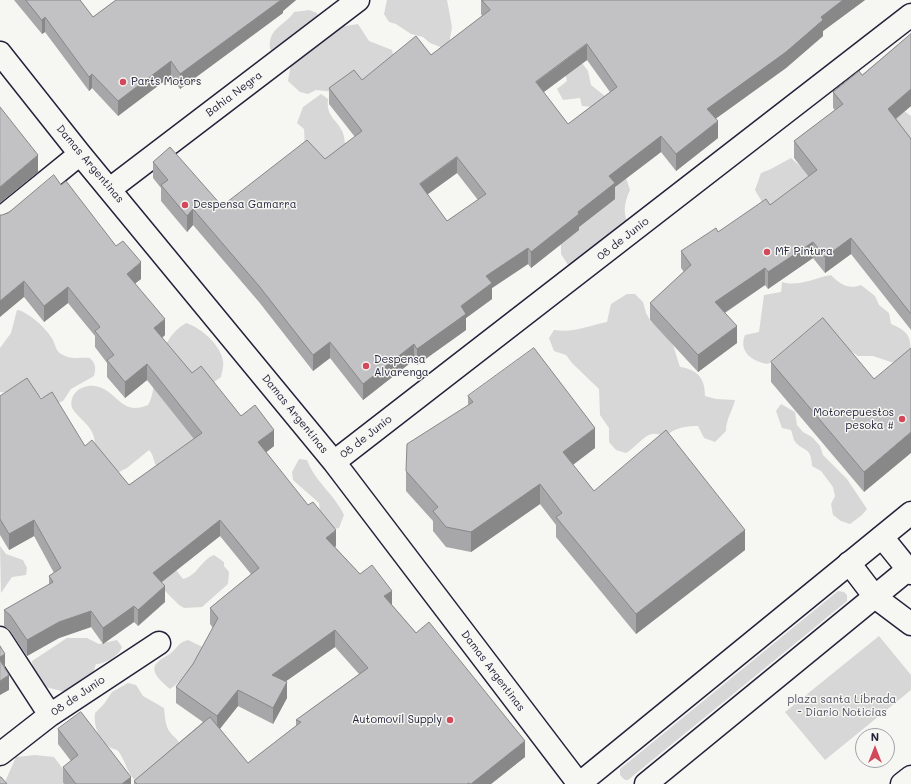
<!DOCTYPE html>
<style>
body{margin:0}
#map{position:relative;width:911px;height:784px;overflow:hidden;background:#f6f6f2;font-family:Mali,sans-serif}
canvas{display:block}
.north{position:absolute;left:855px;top:728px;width:40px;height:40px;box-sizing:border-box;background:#f6f6f2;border:1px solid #a1a1a9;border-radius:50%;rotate:0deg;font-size:11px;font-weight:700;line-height:16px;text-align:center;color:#22223b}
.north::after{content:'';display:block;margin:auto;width:14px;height:18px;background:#d1495b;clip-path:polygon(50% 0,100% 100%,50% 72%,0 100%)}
</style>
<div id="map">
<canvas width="911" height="784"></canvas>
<div class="north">N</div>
</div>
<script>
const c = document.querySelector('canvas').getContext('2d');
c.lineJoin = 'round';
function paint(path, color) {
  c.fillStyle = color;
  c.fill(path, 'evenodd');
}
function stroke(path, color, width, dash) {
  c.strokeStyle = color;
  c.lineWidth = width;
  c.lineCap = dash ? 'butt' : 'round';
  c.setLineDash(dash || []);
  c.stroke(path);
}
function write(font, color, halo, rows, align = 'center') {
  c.font = font + ' Mali,sans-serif';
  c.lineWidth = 3;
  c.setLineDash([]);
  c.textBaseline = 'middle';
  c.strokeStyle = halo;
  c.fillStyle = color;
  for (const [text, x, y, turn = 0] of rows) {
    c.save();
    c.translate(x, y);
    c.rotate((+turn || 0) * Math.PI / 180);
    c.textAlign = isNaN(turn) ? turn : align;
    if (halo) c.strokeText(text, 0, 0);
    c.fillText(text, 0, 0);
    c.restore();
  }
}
paint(new Path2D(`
 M387,0H447L452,27L449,44L443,48L430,43L423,37L411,34L396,24L389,22L384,14Z
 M309,10L317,13L318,18L275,53L270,49C268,27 284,27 294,12Z
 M358,24L369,41L392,50L394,58L390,67L336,92L316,90L308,94L300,92L288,81L291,64L306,54L310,47L340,27Z
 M582,63L588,71L591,85L606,97L592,107L582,106L580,98L563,100L557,89L567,81L565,73Z
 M321,94L328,99C325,122 345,120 345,145L327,162L305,149L304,129L297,123L303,107Z
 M900,108L911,116V181L882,115Z
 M791,158L800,166L816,176L779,217L762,202L755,190L761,173L771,169Z
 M625,175L630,190C624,203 622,215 630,227L570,268L561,254V235Z
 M831,275C840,284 848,290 861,285L875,296L879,305L889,313L891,324C911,332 911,339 911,359L903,363L891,362L873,356H858L846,348L786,350L768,364C753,362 738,352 745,335L759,332L764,295L781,292L782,282C799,287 814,278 831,275Z
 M627,294H635L643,302L646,313L651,322L659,326L673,345L680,367C698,370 705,378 705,396L716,399L735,400C732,412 726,419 726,431L715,442L704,438L698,426C684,426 676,428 665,436C661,435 655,433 652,434C644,435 634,449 626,453L616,450L609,442V428L600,415L599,389L572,363L566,355L554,351L549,338L554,330C575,333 587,326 607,322L611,304Z
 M17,310C27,311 46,328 51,337C58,347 53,352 68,357C75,359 83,357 90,358C96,364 96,368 94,376L71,389L63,401L58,403L38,396L0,392V348L11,333Z
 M186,323C200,327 221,345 223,361C224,366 222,372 221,377L204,389L210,434L157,467C153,461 154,455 149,450L127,468L115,474L95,445C95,426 80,421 72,408C68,392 85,382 99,387C118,393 122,416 148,405C151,400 152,395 153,390C160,363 161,338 186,323Z
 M781,404L795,412L797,425L803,432L812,437L820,446L823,455L847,479L867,509L862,515L850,524L841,521L833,515L831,504L835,496L833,487L821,471L812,466C811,444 802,453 794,440C793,437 792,433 791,430L782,428L776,411Z
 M299,459L307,460C315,482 335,495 344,515L339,528L332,529L320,512L319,503L293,480L292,472Z
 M0,546L6,554L23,560L27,568L26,575L12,577L1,593Z
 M154,551L173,566L183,579C197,576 201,560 214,555L224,562V566L229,572L228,584L202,607L184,608L179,605L162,588Z
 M838,591L844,592L847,595V601L628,780H625L620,775V769Z
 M879,636L911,675V690L825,760L785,712Z
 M67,638H87L99,644L117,640L122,647C119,656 105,664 96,664L92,677L81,685L65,692L46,687L34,679L32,661Z
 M188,640L207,649L182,680L170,689C164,684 149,672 156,664C160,659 167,656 171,653C178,647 179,642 188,640Z
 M128,683L136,685L143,696L164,708C165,716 165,724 169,731C173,737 179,739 181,747L136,781C127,774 124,756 117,750C115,749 112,749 111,748C99,741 93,725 95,713L104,704L112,692Z
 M35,755L54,757L66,773L79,784H4L16,757Z`), '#d7d7d7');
const minor = new Path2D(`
 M0,53L80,154L334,462L579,784
 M110,189L358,0
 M0,219L80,154
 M334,462L911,15
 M0,638L50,715
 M0,754L50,715L159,643
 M902,784L911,777`);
const major = new Path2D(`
 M882,537L911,573
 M849,563L875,597L911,624`);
const highway = new Path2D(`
 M579,784L911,513
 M646,784L911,567`);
stroke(minor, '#22223b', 25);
stroke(major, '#22223b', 25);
stroke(highway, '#22223b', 25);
stroke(minor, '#f6f6f2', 22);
stroke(major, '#f6f6f2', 22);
stroke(highway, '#f6f6f2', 22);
paint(new Path2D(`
 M14,0H80L93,17L116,0H296L283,11V13L180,89L171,76L118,116L92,88L89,91L45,32L42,34Z
 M481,0H865L823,31V36L786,68L715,119L718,138L676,171L661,152L615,187V199L579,227V230L531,268L528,264L492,288V299L466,318V330L417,365L414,360L363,400L330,358L313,371L259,302L193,225L187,232L161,201V188L153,178V162L222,206L325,159L355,137L329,104V88L362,80L431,55L482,16L481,14ZM587,60L610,92L568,124L543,92ZM457,173L478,200L447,221L427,194Z
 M911,34V106L896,119L911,139V330L851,254L825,273L813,258L768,289L765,285L725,313L737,343L698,372L650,320V303L684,272L681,268V251L770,205L809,177L794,158V141L835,110L833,108V92L862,75Z
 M61,185L141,279L135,283L165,335L162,338L192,373L241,416L274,446L266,452L336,546L335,547L360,574L392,605L525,757L491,784H134V781L203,722L176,703V687L193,664L213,628L210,624V608L251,574L220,536L161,582L165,602L138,626L134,622L103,644L91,627L59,638L27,656L10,631L4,626V610L49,585V576L54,573L34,536L9,550L0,535V396L41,399L85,446L129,485L194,439L147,380L125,398L107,377V363L95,347V336L68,303L44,322L24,297L2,215ZM335,647L359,674L296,720V726L248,763L220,729L238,706L273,724L287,698L286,681Z
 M771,362L874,379L864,492L771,382Z
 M468,396L595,448L573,465L594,491L745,550L636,634L556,537V525L540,504L471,552L446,547L433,531V521L406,491V471L468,405Z
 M58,729L131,784H64L63,782V767L71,761L58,744Z`), '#a7a7a9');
paint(new Path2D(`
 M281,0H296L283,11V13L180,89V74Z
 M843,0H865L823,31V36L786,68L707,125V109L821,17Z
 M45,17V32L42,34V20Z
 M587,44V60L536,98V82Z
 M171,61V76L118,116V101Z
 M92,74V88L89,91V77Z
 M911,89V106L888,125V109Z
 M718,121V138L676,171V154Z
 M661,136V152L615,187V199L579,227V230L531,268V252L609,176Z
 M38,155V172L0,203V187Z
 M457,157V173L420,200V184Z
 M193,209V225L187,232V216Z
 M851,238V254L825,273V257Z
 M813,242V258L768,289V272Z
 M528,248V264L492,288V299L466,318V330L417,365V349L461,306L486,276Z
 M141,262V279L127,290V274Z
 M765,268V285L715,319V302Z
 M24,281V297L0,317V301Z
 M68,287V303L44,322V306Z
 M165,319V335L154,344V328Z
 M737,326V343L698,372V355Z
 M330,342V358L313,371V355Z
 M414,344V360L363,400V384Z
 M147,364V380L125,398V382Z
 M595,428V448L563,472V452Z
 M274,430V446L258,459V442Z
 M911,432V453L864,492V472Z
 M540,484V504L471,552V532Z
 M34,520V536L9,550V534Z
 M220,520V536L153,589V573Z
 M336,530V546L326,554V538Z
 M745,530V550L636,634V614Z
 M165,586V602L138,626V610Z
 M392,591V607L384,596Z
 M134,606V622L103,644V628Z
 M91,611V627L59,638L27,656V640L59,622Z
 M335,630V647L272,691V675Z
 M5,654V668L0,671V657Z
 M9,675V690L0,695V681Z
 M287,682V698L273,724V708Z
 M238,690V706L217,732V716Z
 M525,741V757L491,784H471Z
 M131,777V784H122Z`), '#888889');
const building = new Path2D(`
 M26,0H80L93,17L116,0H281L180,74L171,61L118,101L92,74L89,77L45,17L42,20Z
 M482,0H843L821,17L823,20L786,52L707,109L718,121L676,154L661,136L609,176L615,183L578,212L579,214L531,252L528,248L486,276L492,283L461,306L466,314L417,349L414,344L363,384L330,342L313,355L259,286L193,209L187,216L161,185L168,180L153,162L170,147L222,206L307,140L325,159L362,131L329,88L354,70L362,80L416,36L431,55L490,10ZM587,44L617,87L568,124L536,82ZM457,157L486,194L447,221L420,184Z
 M911,34V89L888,109L911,139V314L851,238L825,257L813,242L768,272L765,268L715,302L737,326L698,355L650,303L691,265L681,251L716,228L718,232L766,199L770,205L817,170L794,141L843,104L833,92L859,71L862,75Z
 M0,107L38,155L0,187Z
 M54,175L61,185L66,181L116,246L123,241L141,262L127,274L165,319L154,328L192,373L201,366L241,416L255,405L274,430L258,442L308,505L313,502L336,530L326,538L360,574L372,565L392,591L384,596L416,633L429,622L525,741L471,784H470L469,783L467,784H137L134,781L210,717L248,763L301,722L296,720L368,668L335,630L272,675L287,682L273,708L238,690L217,716L176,687L193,664L218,618L210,608L259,568L220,520L153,573L165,586L138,610L134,606L103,628L91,611L59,622L27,640L10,615L4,610L53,582L49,576L61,568L34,520L9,534L0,519V396L27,378L41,399L52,392L85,446L92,440L129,485L202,433L147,364L125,382L107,360L114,355L95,331L100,327L68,287L44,306L24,281L0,301V215H2L8,213Z
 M823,318L874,379L911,348V432L864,472L771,362Z
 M534,348L595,428L563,452L594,491L666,430L745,530L636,614L556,517L562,513L540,484L471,532L446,527L433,511L438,507L406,471L407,444L473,402L468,396Z
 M0,646L5,654L0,657Z
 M0,660L9,675L0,681Z
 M81,712L131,777L122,784H76L63,767L78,755L58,729Z
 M0,777H1L7,784H0Z`);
paint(building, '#c2c2c4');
stroke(building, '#888889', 1);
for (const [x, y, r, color] of [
 [123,82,4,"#d1495b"],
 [185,205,4,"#d1495b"],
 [767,252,4,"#d1495b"],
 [366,366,4,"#d1495b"],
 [902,419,4,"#d1495b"],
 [450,720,4,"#d1495b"]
]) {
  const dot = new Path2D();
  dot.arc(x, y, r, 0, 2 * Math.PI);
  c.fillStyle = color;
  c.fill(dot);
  stroke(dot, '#f6f6f2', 1.5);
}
write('11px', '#22223b', '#f6f6f2', [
 ["Parts Motors",131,82],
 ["Despensa Gamarra",193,205],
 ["MF Pintura",775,252],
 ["Despensa",374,360],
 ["Alvarenga",374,373],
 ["Motorepuestos",894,413,"right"],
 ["pesoka #",894,426,"right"],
 ["Automovil Supply",442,720,"right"]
], 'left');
write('11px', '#22223b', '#f6f6f2', [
 ["Bahia Negra",234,94,-37],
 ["Damas Argentinas",90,164,50],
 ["08 de Junio",623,239,-38],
 ["Damas Argentinas",295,414,51],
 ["08 de Junio",366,437,-38],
 ["Damas Argentinas",493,671,53],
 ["08 de Junio",78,696,-34]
]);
write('11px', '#4f4f62', '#f6f6f2', [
 ["plaza santa Librada",842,700],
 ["- Diario Noticias",842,713]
]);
</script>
